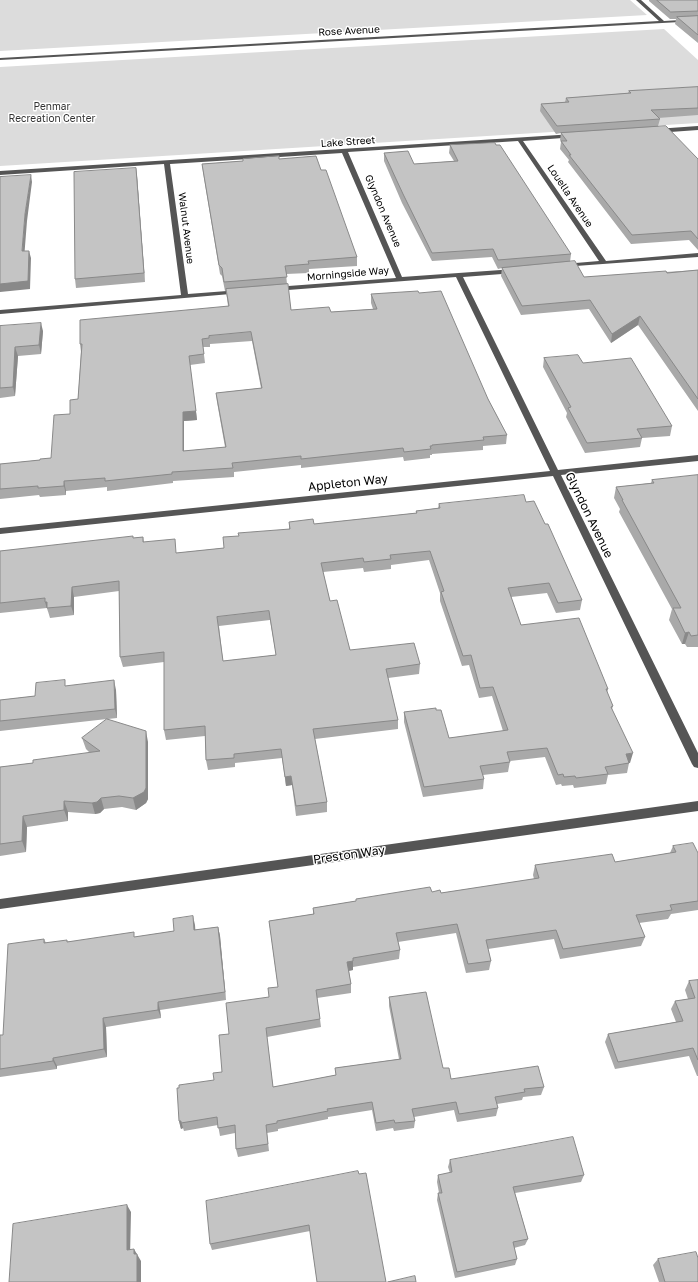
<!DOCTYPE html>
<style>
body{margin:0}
canvas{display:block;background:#fff}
</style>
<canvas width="698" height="1282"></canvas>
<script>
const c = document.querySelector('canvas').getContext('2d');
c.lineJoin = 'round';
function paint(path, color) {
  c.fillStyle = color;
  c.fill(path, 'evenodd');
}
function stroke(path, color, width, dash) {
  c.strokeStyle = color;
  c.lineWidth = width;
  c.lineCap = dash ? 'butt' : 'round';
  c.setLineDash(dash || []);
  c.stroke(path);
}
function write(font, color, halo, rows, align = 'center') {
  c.font = font + ' "Golos Text",sans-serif';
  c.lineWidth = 3;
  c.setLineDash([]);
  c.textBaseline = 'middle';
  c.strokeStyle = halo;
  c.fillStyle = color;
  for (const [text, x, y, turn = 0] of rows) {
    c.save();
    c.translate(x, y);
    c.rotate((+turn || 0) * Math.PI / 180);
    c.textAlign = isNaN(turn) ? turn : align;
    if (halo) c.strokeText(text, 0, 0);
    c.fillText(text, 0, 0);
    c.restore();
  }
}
paint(new Path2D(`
 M0,0H630L647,15L0,51Z
 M664,29L698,60V123L0,166V67Z`), '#dcdcdc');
paint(new Path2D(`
 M636,0H641L664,21L698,19V21L0,60V58L659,21Z
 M698,126V130L656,133L653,131L656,129Z
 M574,134L577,136L576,137L523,141L606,261L698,253V257L562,267L561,266L564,264L599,261L518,141L348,152L402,277L515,269L518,271L515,273L463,277L558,470L698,455V461L561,475L698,753V768L694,767L692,764L553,476L0,534V528L550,471L456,277L275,291L272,289L275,287L396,278L342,153L170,164L188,294L240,290L243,292L242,293L0,314V310L181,295L164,164L0,175V171Z
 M698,801V811L0,909V899Z`), '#555');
paint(new Path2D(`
 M649,0H698V43L675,24L676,19H670L649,1Z
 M698,87V115L658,118L660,119L658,126L698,159V250L689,240L631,244L568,162L569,160L560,149L561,142L560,140L561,133L556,134L540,111L541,104L565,102L566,98L628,93L629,91Z
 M450,145L571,254L570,262L584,277L698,270V411L638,325L611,343L589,309L521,315L501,276L502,268L498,269L492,257L432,261L402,203L384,161V153L414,164L454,161L449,153Z
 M243,159H279L321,170L357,257V266L309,269V273L286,274L287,284L291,310L331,312L373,309L371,303V294L419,293L488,399L507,435L506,444L483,446V450L432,454V455H430V458L404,461L403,457L301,468V465L234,472V477L173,481V483L107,491V487L66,491V495L40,497L39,495L0,499V464L40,460L51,458L70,414L78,399L81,352L80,344L228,306L226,291H225L222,276L220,274L203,172L202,164L243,161ZM252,341L261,388L216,393L217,402L225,447L184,451V421L197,420L190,365L205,363L203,347H210V344Z
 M136,168L137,176L145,282L76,288L75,279Z
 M0,326L43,331L41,354L18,356L15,396L0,398Z
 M544,358L583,363L672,426L670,436L642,438L640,447L585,453L566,417L567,413L543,367Z
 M698,475V647H687L685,644H682L669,620L672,609L619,512L620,509L614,498L616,487L651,483L652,480Z
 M526,502L545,524L582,600L580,610L556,613L547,593L511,597L521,625L608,689L607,693L613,706L612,709L630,763H629L627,773L608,775L606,784L574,788L573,785L562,786L561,784L556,785L545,757L510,761L508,772L483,775L484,779L483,789L423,797L404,722V712L449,738L503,731L492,696L479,698L469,665L462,666L440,601V593L429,560L391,565V569L364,572L363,568L323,572L330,601L350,650L420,664L419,674L388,678L398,720V729L315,739L327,802V812L296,816L292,785L286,786L282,758L235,763V767L208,770L206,760L205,736L166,740L164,730V662L123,667L120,657L119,591L74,597V615L50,618L47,608L0,613V614V551L143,537L144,542L176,553L224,548L239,536L289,529V522L314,524L416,513V511L438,508L439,504ZM270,620L276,655L223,661L219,626Z
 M67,686L116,690L117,718L108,719L148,742V799L146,803L136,810L122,807L104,809L100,813L95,814L68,812V821L27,827L26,852L0,856V767L33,763L90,753L86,749L82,738L107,719L0,731V700L35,696Z
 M673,846L698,853V910L671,914L668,919L639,923L645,937L641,946L560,959L554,939L488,949L491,961L489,970L466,973L456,933L398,942L400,950L399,959L353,967V970L349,971L351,984V993L317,998L320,1019L321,1027L267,1037L273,1087L336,1075L335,1068L399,1059L389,1006V997L451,1079L544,1087L541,1095L523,1097L522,1100L497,1104L498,1108L496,1116L457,1122L454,1110L414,1117L415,1121L414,1128L394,1131L393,1128L376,1131L372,1110L328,1117V1119L278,1129V1131L267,1133L269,1151L238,1157L236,1149L235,1133L220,1136L218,1125L184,1131L183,1128L181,1129L179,1121L214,1080L222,1072L229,1034L269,997L278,987L269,921L313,914V908L356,901V899L432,892L441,893L534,879L533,875L535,865L615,862L670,853Z
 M195,925V930L218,927L220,936L226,1000L160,1010L161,1018L106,1027L107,1057L57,1066V1069L0,1077V1035H3L44,939L46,943L135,937L174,931Z
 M698,980V1076H697L689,1056L615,1069L605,1042L608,1034L676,1022L671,1009L675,1001L688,999L685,990L689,981Z
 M450,1160L584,1175L581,1182L515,1193L528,1239L525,1245L514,1248L517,1259L515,1265L455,1278L437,1200L438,1193H439L437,1182L438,1175L450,1173L448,1167Z
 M358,1171L386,1282H317L310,1231L212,1250L210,1244Z
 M658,1259L698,1282H659L653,1265Z`), '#a9a9a9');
paint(new Path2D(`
 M136,168L137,176L145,282L144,273Z
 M31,175L32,182L27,221L24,259L22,251L25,214Z
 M29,251L31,258L30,289L0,292V284Z
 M640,316L638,325L611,343L612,334Z
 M41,323L43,331L41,354L39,345Z
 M15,347L18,356L15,396L13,387Z
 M196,411L197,420L184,421V460L183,451V412Z
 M64,481L66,491V495L64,486Z
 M72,587L74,597V615L71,606Z
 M45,602H47V608L48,612Z
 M689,632L685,644H682L685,633Z
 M114,680L116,690L117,718L115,709Z
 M146,731L148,742V799L146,803L136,810L133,798Z
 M633,753L630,763L623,764L626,754Z
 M291,776L292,785L286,786L285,777Z
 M101,798L104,809L100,813L95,814L92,803Z
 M64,801L68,812V821L64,810Z
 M23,816L27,827L26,852L22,841Z
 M193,916L195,925L196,939L194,930Z
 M218,927L220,936L226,1000L225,992Z
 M353,961V970L347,971V962Z
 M158,1002L160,1010L161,1018L158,1010Z
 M103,1018L106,1027L107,1057L104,1049Z
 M53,1058L57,1066V1069L53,1061Z
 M179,1121H181L183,1128L181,1129Z
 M127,1205L131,1212L130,1257L127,1250Z
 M134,1249L141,1261V1282H137L134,1254Z`), '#898989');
const building = new Path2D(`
 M657,0H698V11L671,12Z
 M698,16V35L677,17Z
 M698,87V108L651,110L660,119L557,126L541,104L569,102L566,98L631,93L629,91Z
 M666,126L698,159V239L691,231L632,235L569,155H571L561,141H567L561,133Z
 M495,143L496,145H500L571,254L498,260L493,249L432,253L403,194L384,153L408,151L414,164L458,161L450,145Z
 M279,156V159L316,156L321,170H326L357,257L308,261L309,264L285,266L287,277L224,282L222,268L219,265L202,164L243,161V159Z
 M136,168L144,273L75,279L74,172Z
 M31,175L25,214L22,251H29L28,281L0,284V177Z
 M575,261L584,277L666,271L667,273L698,270V399L640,316L612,334L590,300L522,306L502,268Z
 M288,284L291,310L329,307L331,312L377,309L371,294L418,291L419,293L441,291L488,399L507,435L483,437L484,440L432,445V446H430L431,449L404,452L403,448L301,459V456L232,463L233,468L172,472V474L105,481V478L64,481V486L38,488V486L0,489V464L40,460V459L51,458L54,415L70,414V400L78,399L82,344H80V320L229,306L226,289ZM251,332L262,388L216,393L226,447L183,451V412L196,411L189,356L204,354L202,339L209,338V336Z
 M41,323L39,345L15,347L13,387L0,388V326Z
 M578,355L583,363L631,358L672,426L637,429L642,438L587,443L568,408L571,407L544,358Z
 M698,475V635L691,636L689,632L685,633L673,608H681L622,500H623L616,487L654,483L652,480Z
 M524,495L526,502L534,501L545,524H548L582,600L558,603L549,583L508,588L521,625L579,618L608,689H606L613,706L611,707L633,753L626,754L629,763L605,767L608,774L576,778L575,776L564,777L563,774L558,775L547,748L507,752L510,762L480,766L484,779L424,787L404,712L436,708V710H441L449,738L508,730L493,687L480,688L471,655L463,656L441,592L444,591L430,551L390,555L391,559L364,562L363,558L321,563L330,601L337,600L350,650L414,643L420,664L386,669L398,720L313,729L327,802L296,806L291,776L285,777L281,749L234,754V758L206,760L205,726L164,730V652L120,657L119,581L72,587L71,606L47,608V602H45V598L0,603V551L133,536V538L143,537V542L175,539L176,553L224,548L223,537L239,536L238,533L290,529L289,522L313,519L314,524L417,513L416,511L440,508L439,504ZM269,611L276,655L223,661L217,617Z
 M65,680V686L114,680L115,709L0,721V700L35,696L36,683Z
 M107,719L146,731V788L144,792L133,798L119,796L101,798L97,802L92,803L64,801V810L23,816L22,841L0,844V767L33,763V760L100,751L82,738Z
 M693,843L698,853V901L670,905L672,910L636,915L645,937L563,949L556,930L486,940L491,961L468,964L457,924L396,933L400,950L353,958V961L347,962L351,984L316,990L320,1019L266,1028L273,1087L336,1075L335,1068L401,1059L389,997L426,992L443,1068H449L451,1079L538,1066L544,1087L524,1089L525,1092L495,1097L498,1108L459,1114L456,1102L412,1109L415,1121L395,1123L394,1120L376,1123L372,1102L327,1109L328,1111L277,1121V1123L266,1125L268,1144L236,1149L235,1125L218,1128L217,1117L181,1123V1121H179L177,1088H179V1085L214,1080L213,1073L222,1072L219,1035L229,1034L226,1003L269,997L268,988L278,987L269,921L314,914L313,908L356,901V899L430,887L432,892L440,890L441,893L539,878L535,865L612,854L615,862L676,852L673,846Z
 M193,916L194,930L218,927L225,992L158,1002V1010L103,1018L104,1049L53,1058V1061L0,1069V1035H3L8,944L44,939V943L67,940V942L134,932V937L174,931L173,919Z
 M698,980V1060L693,1048L618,1062L608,1034L683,1021L675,1001L695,998L689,981Z
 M573,1137L584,1175L513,1187L528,1239L513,1242L517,1259L457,1272L438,1193H442L438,1175L452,1172L450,1160Z
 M358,1171L359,1174L366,1173L386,1282H317L309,1225L210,1244L206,1201Z
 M127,1205V1250L134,1249V1254H137V1282H9L13,1224Z
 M696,1252L698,1258V1282H665L658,1259Z
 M415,1276L416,1282H388Z`);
paint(building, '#c4c4c4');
stroke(building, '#898989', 1);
write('10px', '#000', '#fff', [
 ["Rose Avenue",349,31,-3],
 ["Lake Street",348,142,-4],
 ["Louella Avenue",570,196,56],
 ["Glyndon Avenue",383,211,67],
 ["Walnut Avenue",186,228,83],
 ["Morningside Way",348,274,-5]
]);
write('10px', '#333', '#fff', [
 ["Penmar",52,107],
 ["Recreation Center",52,119]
]);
write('12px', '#000', '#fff', [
 ["Appleton Way",348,483,-6],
 ["Glyndon Avenue",589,515,64],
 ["Preston Way",349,855,-8]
]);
</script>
